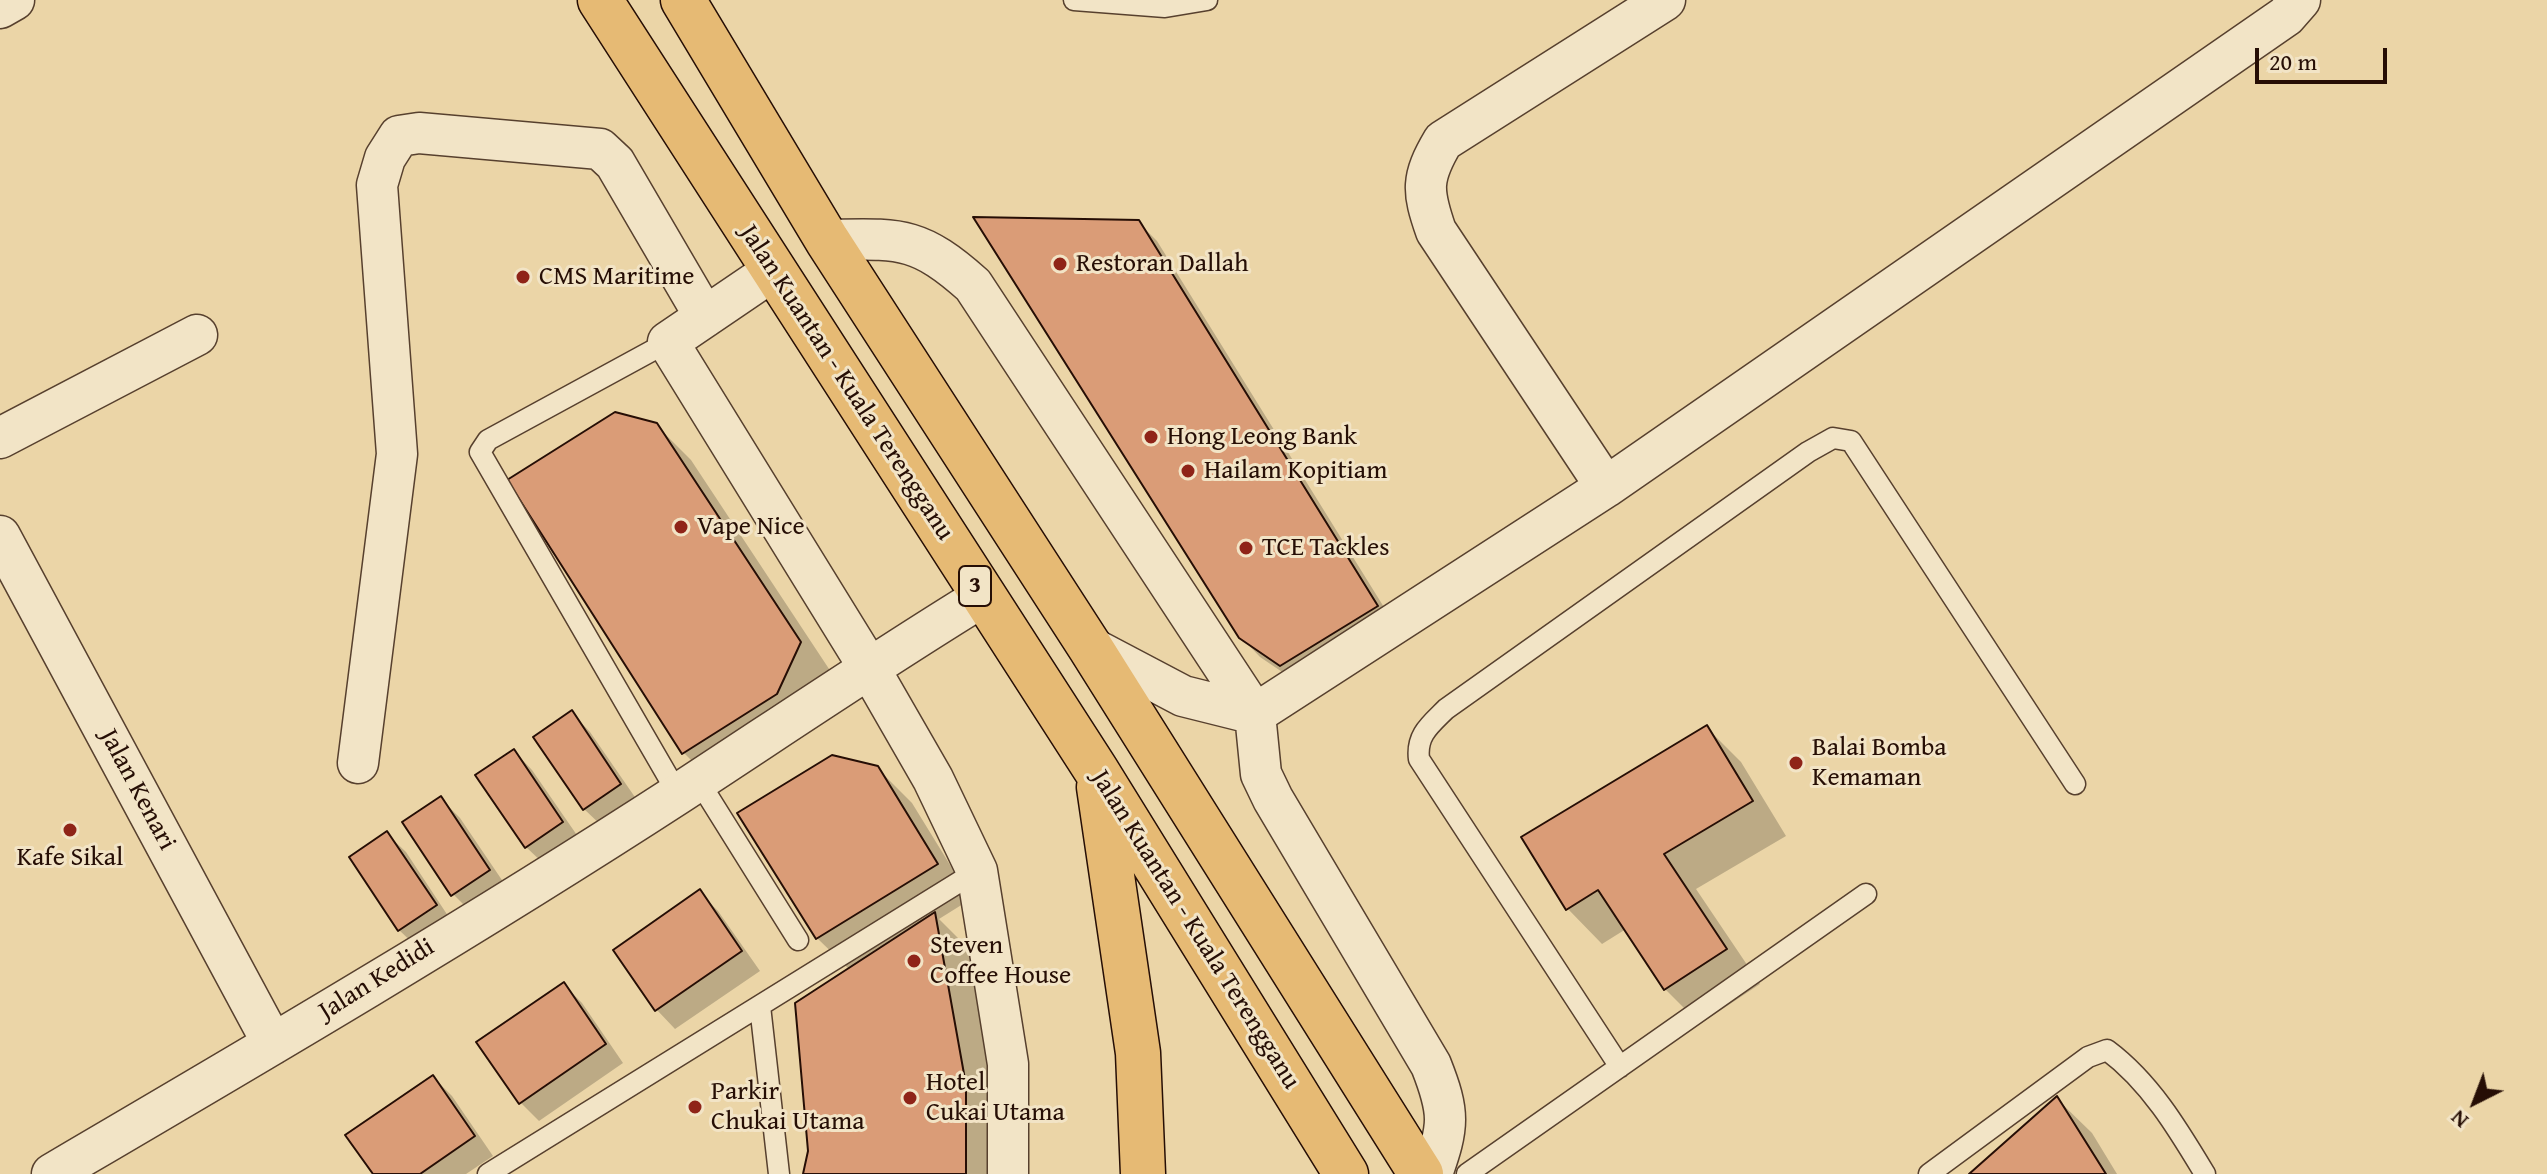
<!DOCTYPE html>
<style>
body{margin:0}
#map{position:relative;width:2547px;height:1174px;overflow:hidden;background:#ebd5a7;font-family:"Gentium Book Plus",serif}
canvas{display:block}
.north{position:absolute;left:2435px;top:1062px;width:80px;height:80px;-webkit-text-stroke:6px #f2e4c6;paint-order:stroke;rotate:222deg;font-size:22px;font-weight:700;line-height:32px;text-align:center;color:#260e05}
.north::after{content:'';display:block;margin:auto;width:28px;height:36px;background:#260e05;clip-path:polygon(50% 0,100% 100%,50% 72%,0 100%)}
.scale{position:absolute;left:2255px;top:48px;width:132px;height:36px;box-sizing:border-box;border:4px solid #260e05;border-top:0;padding-left:10px;font-size:24px;line-height:28px;white-space:nowrap;color:#260e05;-webkit-text-stroke:6px #f2e4c6;paint-order:stroke}
</style>
<div id="map">
<canvas width="2547" height="1174"></canvas>
<div class="north">N</div>
<div class="scale">20 m</div>
</div>
<script>
const c = document.querySelector('canvas').getContext('2d');
c.lineJoin = 'round';
function paint(path, color) {
  c.fillStyle = color;
  c.fill(path, 'evenodd');
}
function stroke(path, color, width, dash) {
  c.strokeStyle = color;
  c.lineWidth = width;
  c.lineCap = dash ? 'butt' : 'round';
  c.setLineDash(dash || []);
  c.stroke(path);
}
function write(font, color, halo, rows, align = 'center') {
  c.font = font + ' "Gentium Book Plus",serif';
  c.lineWidth = 6;
  c.setLineDash([]);
  c.textBaseline = 'middle';
  c.strokeStyle = halo;
  c.fillStyle = color;
  for (const [text, x, y, turn = 0] of rows) {
    c.save();
    c.translate(x, y);
    c.rotate((+turn || 0) * Math.PI / 180);
    c.textAlign = isNaN(turn) ? turn : align;
    if (halo) c.strokeText(text, 0, 0);
    c.fillText(text, 0, 0);
    c.restore();
  }
}
paint(new Path2D(`
 M1138,222L1157,241L1395,625L1300,684L1260,657L1241,637Z
 M656,425L691,460L835,678L718,787L684,753L510,481Z
 M572,713L590,732L639,803L603,827L584,809Z
 M1706,727L1741,762L1786,836L1696,889L1760,984L1700,1024L1665,989L1626,929L1602,944L1568,909L1524,838Z
 M514,751L532,770L581,841L545,865L526,847Z
 M877,768L912,803L971,899L939,919L969,949L999,1121L1000,1174H805L850,970L817,938Z
 M441,799L460,818L508,889L472,913L453,894Z
 M387,834L406,852L454,925L418,948L399,930Z
 M699,892L718,911L760,971L675,1029L657,1010Z
 M564,985L582,1003L623,1063L539,1121L520,1102Z
 M433,1077L452,1096L493,1156L466,1174H375Z
 M2057,1099L2092,1133L2117,1174H1973Z`), '#0003');
const building = new Path2D(`
 M973,217L1139,220L1378,606L1280,666L1239,638Z
 M615,412L657,423L801,642L777,694L682,754L507,480Z
 M572,710L621,784L583,810L533,737Z
 M1707,725L1753,801L1664,854L1727,949L1664,990L1598,890L1566,910L1521,837Z
 M514,749L563,822L525,848L475,775Z
 M832,755L878,766L938,864L816,939L737,813Z
 M441,796L490,870L451,896L402,822Z
 M387,831L437,905L398,931L349,857Z
 M700,889L742,951L655,1011L613,950Z
 M935,912L966,1085V1174H803L808,1151L795,1003Z
 M564,982L606,1044L519,1104L476,1042Z
 M433,1075L475,1136L420,1174H373L345,1135Z
 M2057,1096L2106,1174H1969Z`);
paint(building, '#da9c77');
stroke(building, '#260e05', 2);
const service = new Path2D(`
 M1074,0L1165,7L1207,0
 M668,342L488,440L480,452L678,794
 M698,780L798,940
 M760,1006L779,1174
 M1620,1067L1419,759C1416,735 1430,725 1446,709L1808,452L1833,438L1851,441L2075,784
 M488,1174L977,871
 M1467,1174L1866,894
 M1929,1174L2088,1057L2107,1050C2150,1082 2178,1129 2205,1174`);
const minor = new Path2D(`
 M0,8L14,0
 M827,240C899,239 917,235 973,285L1255,714L1261,774L1273,799L1431,1065C1450,1113 1449,1126 1432,1174
 M774,270L668,342L868,666L933,779L977,871L1008,1064V1174
 M0,438L197,335
 M1606,487L1436,231C1422,191 1421,178 1443,141L1665,0
 M0,536L273,1044
 M1090,647L1183,696L1255,714L1606,487L2286,16L2300,0
 M358,763L397,454L377,185L385,158L399,136L419,133L600,149L615,163L705,317
 M52,1174C262,1051 473,927 678,794C779,728 879,660 982,597`);
const trunk = new Path2D(`
 M600,0L1096,770L1346,1174
 M683,0L827,240L1090,647L1421,1174
 M1099,787L1138,1053L1143,1174`);
stroke(service, '#57402e', 23);
stroke(minor, '#57402e', 43);
stroke(trunk, '#260e05', 47);
stroke(service, '#f2e4c6', 20);
stroke(minor, '#f2e4c6', 40);
stroke(trunk, '#e6ba74', 44);
for (const [x, y, r, color] of [
 [1060,264,8,"#8f2418"],
 [523,277,8,"#8f2418"],
 [1151,437,8,"#8f2418"],
 [1188,471,8,"#8f2418"],
 [681,527,8,"#8f2418"],
 [1246,548,8,"#8f2418"],
 [1796,763,8,"#8f2418"],
 [70,830,8,"#8f2418"],
 [914,961,8,"#8f2418"],
 [910,1098,8,"#8f2418"],
 [695,1107,8,"#8f2418"]
]) {
  const dot = new Path2D();
  dot.arc(x, y, r, 0, 2 * Math.PI);
  c.fillStyle = color;
  c.fill(dot);
  stroke(dot, '#f2e4c6', 3);
}
for (const [x, y, w] of [
 [975,586,32]
]) {
  const box = new Path2D();
  box.roundRect(x - w / 2, y - 20, w, 40, 6);
  c.fillStyle = '#f2e4c6';
  c.fill(box);
  stroke(box, '#260e05', 2);
}
write('bold 24px', '#260e05', null, [
 ["3",975,586]
]);
write('26px', '#260e05', '#f2e4c6', [
 ["Restoran Dallah",1076,264],
 ["CMS Maritime",539,277],
 ["Hong Leong Bank",1167,437],
 ["Hailam Kopitiam",1204,471],
 ["Vape Nice",697,527],
 ["TCE Tackles",1262,548],
 ["Balai Bomba",1812,748],
 ["Kemaman",1812,778],
 ["Kafe Sikal",70,858,"center"],
 ["Steven",930,946],
 ["Coffee House",930,976],
 ["Hotel",926,1083],
 ["Cukai Utama",926,1113],
 ["Parkir",711,1092],
 ["Chukai Utama",711,1122]
], 'left');
write('26px', '#260e05', '#f2e4c6', [
 ["Jalan Kuantan - Kuala Terengganu",846,383,57],
 ["Jalan Kenari",137,790,62],
 ["Jalan Kuantan - Kuala Terengganu",1195,930,58],
 ["Jalan Kedidi",377,980,-32]
]);
</script>
